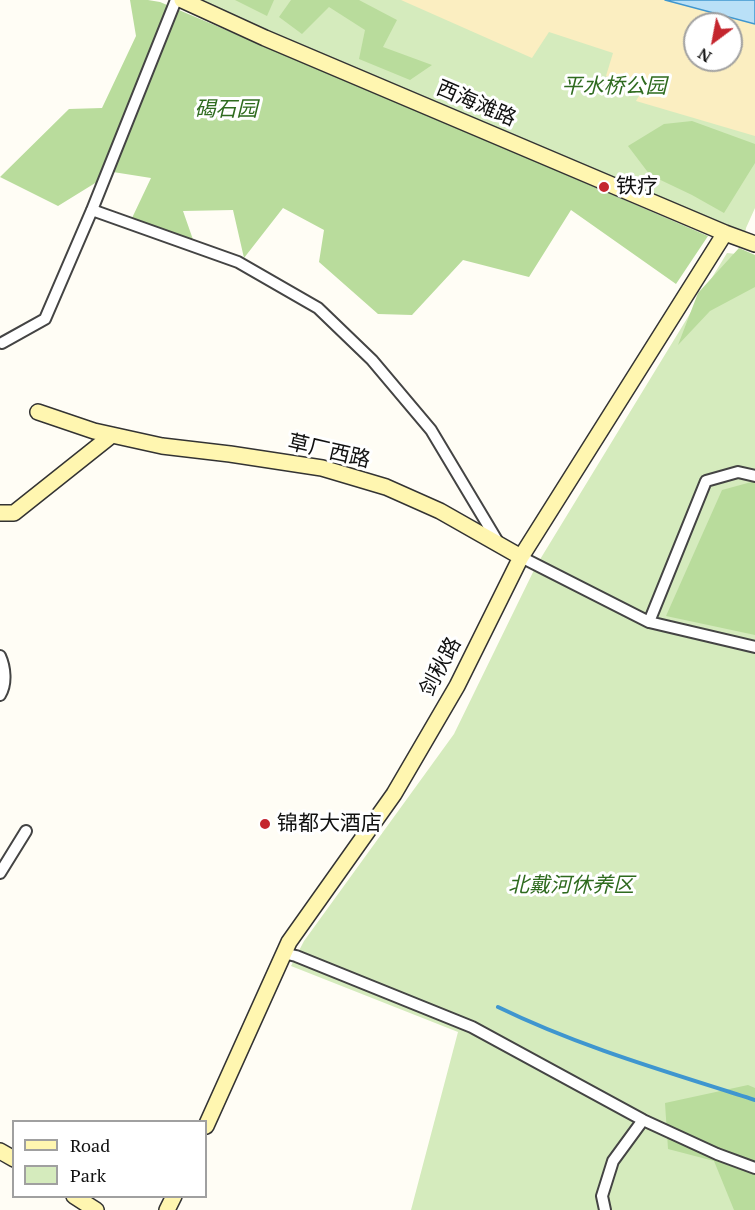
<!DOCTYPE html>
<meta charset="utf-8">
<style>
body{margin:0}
#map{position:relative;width:755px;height:1210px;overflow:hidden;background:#fffdf5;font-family:"PT Serif",serif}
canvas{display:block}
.legend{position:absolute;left:12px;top:1120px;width:195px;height:78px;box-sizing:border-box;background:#fff;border:2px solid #a0a0a0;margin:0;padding:8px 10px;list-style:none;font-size:18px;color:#111}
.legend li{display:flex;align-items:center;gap:12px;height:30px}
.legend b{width:30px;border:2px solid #a0a0a0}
.north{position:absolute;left:683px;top:12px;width:60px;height:60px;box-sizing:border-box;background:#fff;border:2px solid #a0a0a0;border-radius:50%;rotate:212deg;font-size:16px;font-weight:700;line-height:24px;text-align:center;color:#111}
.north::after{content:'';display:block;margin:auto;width:21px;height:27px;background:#c4262e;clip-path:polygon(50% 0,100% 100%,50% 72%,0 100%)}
</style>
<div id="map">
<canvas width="755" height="1210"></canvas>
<ul class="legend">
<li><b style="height:8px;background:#fff6b0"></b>Road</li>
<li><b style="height:16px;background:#d5ebbd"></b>Park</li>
</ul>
<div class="north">N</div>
</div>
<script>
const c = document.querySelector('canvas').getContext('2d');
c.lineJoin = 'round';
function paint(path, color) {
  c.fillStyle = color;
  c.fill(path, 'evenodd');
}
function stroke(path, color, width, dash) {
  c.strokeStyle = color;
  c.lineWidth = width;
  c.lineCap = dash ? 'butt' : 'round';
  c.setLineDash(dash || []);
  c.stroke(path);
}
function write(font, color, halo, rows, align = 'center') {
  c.font = font + ' "PT Serif","Noto Sans SC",serif';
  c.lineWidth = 6;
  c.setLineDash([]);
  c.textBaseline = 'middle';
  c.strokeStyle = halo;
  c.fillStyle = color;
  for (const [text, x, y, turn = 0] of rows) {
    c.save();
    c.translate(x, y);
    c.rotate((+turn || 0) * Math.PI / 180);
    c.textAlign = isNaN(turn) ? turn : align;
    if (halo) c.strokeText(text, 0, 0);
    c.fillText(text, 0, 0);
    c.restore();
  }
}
paint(new Path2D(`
 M187,0H709L755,15V208L746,228L745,235ZM695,24H731V60H695Z
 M727,253L755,256V1210H411L458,1032L291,966L304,941L454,734L536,566Z`), '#d5ebbd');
paint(new Path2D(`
 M130,0H148L160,2L460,129L708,236L676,284L571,210L529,277L463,260L412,315L378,314L319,262L324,230L283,208L244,258L233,210L183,211L197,251L132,218L151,178L113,172L58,206L0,177L69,109L102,108L136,36Z
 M235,0H274L267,16Z
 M291,0H359L397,20L383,47L432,65L410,80L359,59L365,30L329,7L302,34L279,17Z
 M692,121L755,144V163L724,213L692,195L650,175L628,146L664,124Z
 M739,248L755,255V287L710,311L678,345L698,293Z
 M755,481V635L666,616L722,490Z
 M748,1085L755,1088V1210H734L714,1161L668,1149L665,1103Z`), '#b9dc9c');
paint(new Path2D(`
 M401,0H665L755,24V136L636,101L643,89L606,76L613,53L549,32L532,58ZM695,24H731V60H695Z`), '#fbeec1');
const water = new Path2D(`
 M665,0H755V24Z`);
paint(water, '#b9e0f7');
stroke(water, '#3f96cf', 1.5);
stroke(new Path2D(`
 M498,1007C580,1047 668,1072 755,1100`), '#3f96cf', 4);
const street = new Path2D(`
 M92,210L238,262L318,308L372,360L431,430L498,542
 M2,343L45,319L92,210L176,0
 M521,557L649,622L755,647
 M649,622L706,481L738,472L755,476
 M0,656C5,667 7,684 0,695
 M0,873L26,831
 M283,953L296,956L472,1027L643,1120L717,1154L755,1168
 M605,1210L602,1196L613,1161L643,1120`);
const secondary = new Path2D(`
 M182,0L265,38L725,233L755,244
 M38,412L94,431L162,446L230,454L322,468L386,487L440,511L521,557
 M0,513H14L112,435
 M206,1126L289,942L394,794L457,686L521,557L725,233
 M0,1151L14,1159
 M74,1196L96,1210
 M167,1210L174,1196`);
stroke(street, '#444', 14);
stroke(secondary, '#333', 18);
stroke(street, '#fff', 10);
stroke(secondary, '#fff6b0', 15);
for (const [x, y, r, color] of [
 [604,187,6,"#c4262e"],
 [265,824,6,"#c4262e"]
]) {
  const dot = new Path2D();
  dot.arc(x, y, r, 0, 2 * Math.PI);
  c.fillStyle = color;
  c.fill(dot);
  stroke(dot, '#fff', 2);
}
write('italic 21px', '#2f6b1f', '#fff', [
 ["平水桥公园",614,87],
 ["碣石园",226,110],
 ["北戴河休养区",571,886]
]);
write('21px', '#111', '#fff', [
 ["西海滩路",476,104,23],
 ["草厂西路",329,452,13],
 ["剑秋路",441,667,-62]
]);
write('21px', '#111', '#fff', [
 ["铁疗",616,187],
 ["锦都大酒店",277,824]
], 'left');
</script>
